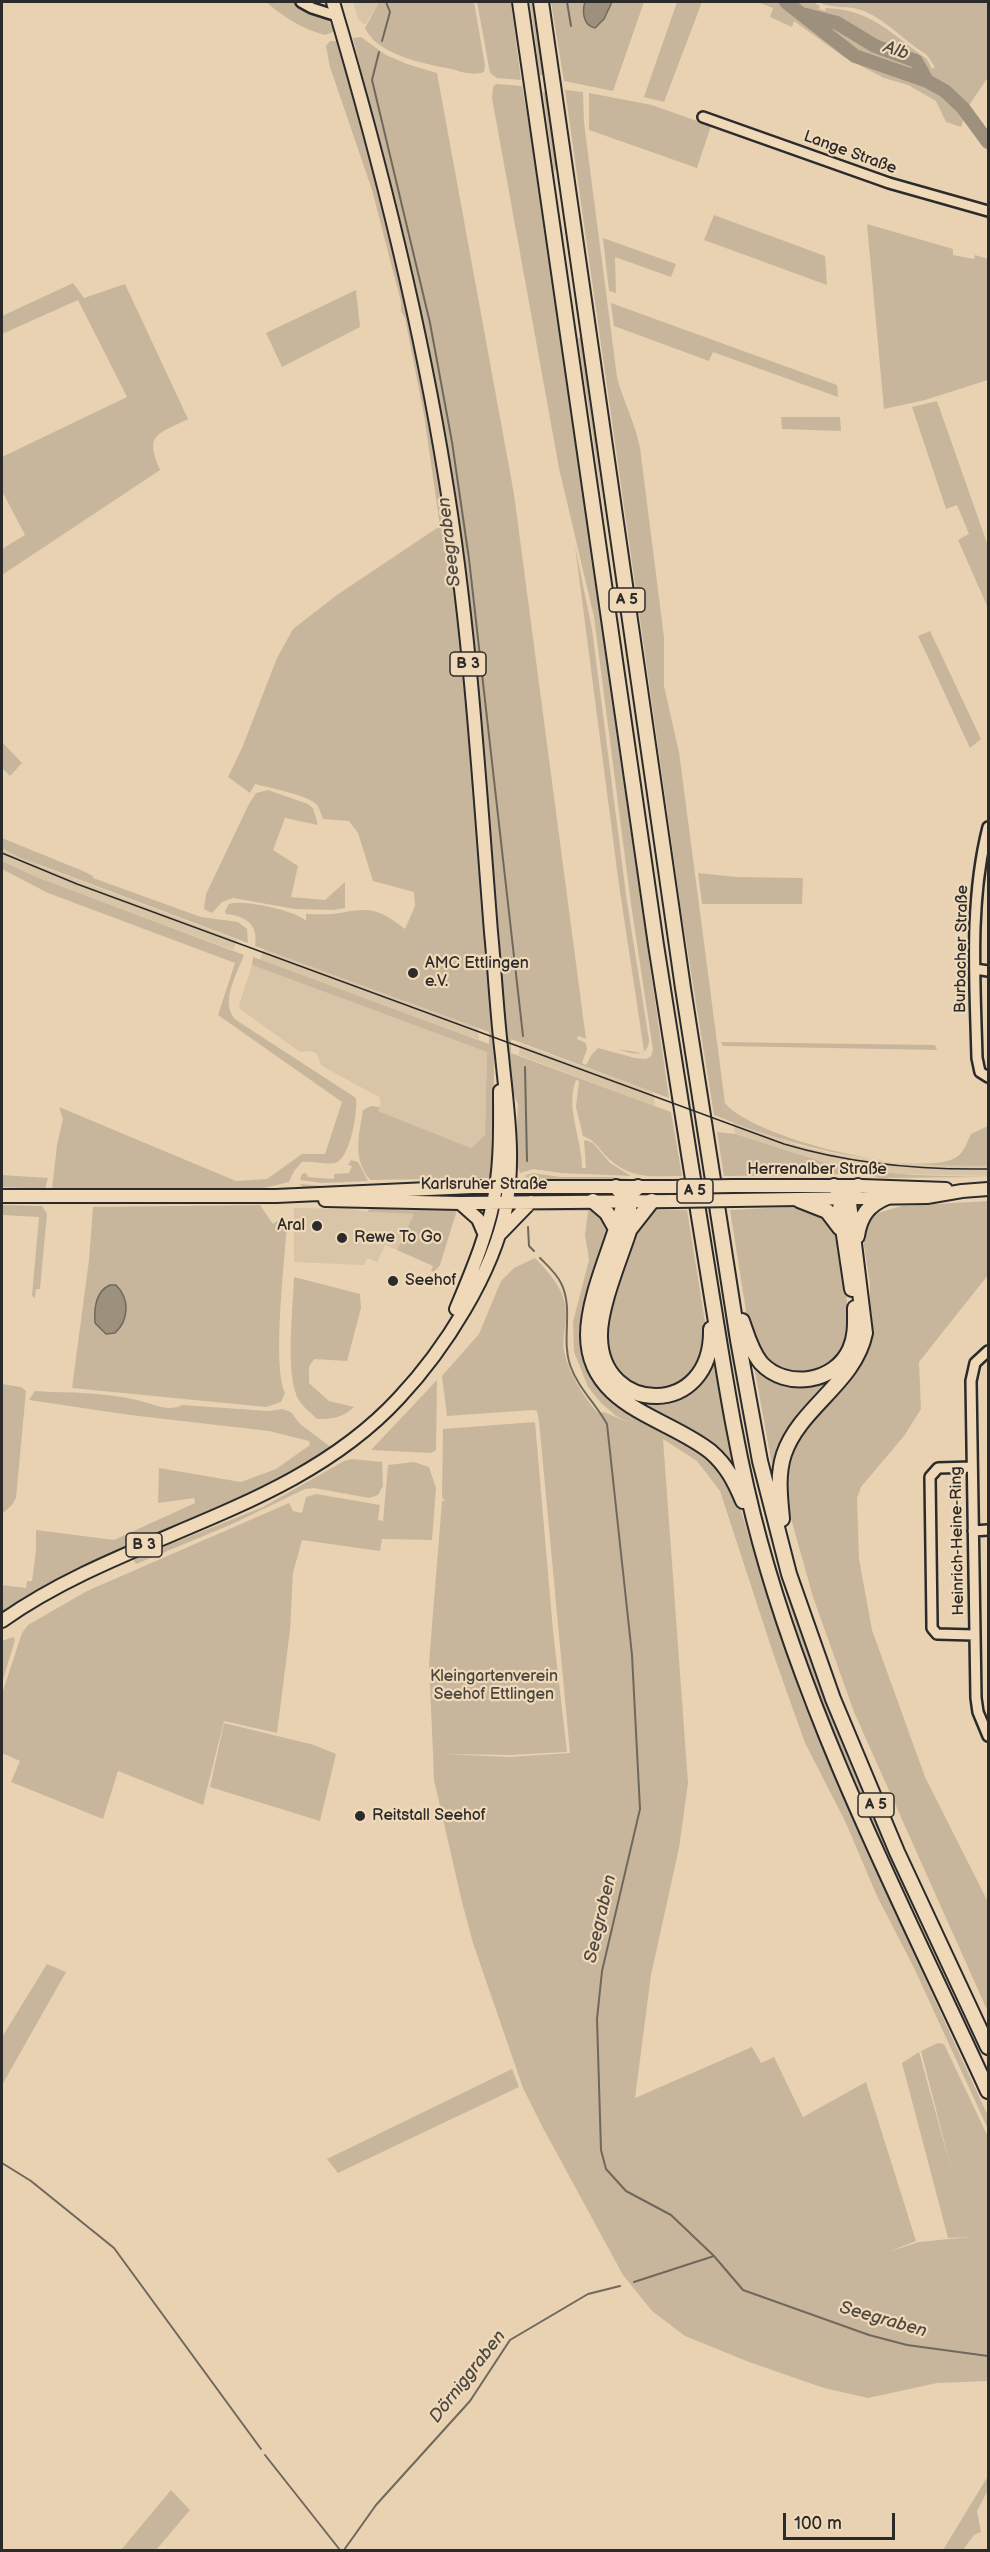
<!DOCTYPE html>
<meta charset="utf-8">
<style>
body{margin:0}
#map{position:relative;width:990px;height:2552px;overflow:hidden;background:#e8d2b2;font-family:"Balsamiq Sans",sans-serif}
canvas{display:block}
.frame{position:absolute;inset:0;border:3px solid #2b2b2b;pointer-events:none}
.scale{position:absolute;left:783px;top:2513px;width:112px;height:27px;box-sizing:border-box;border:3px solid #2b2b2b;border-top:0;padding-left:8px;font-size:18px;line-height:21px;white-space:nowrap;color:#2b2b2b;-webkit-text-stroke:4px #f0d9b8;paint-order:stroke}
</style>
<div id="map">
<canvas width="990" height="2552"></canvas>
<div class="frame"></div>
<div class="scale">100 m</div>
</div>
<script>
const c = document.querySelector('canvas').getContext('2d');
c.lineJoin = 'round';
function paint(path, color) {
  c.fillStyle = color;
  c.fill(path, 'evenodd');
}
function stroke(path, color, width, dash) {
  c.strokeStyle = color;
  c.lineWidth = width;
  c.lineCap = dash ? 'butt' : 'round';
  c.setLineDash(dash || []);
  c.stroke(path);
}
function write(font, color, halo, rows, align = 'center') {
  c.font = font + ' "Balsamiq Sans",sans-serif';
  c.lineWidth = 4.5;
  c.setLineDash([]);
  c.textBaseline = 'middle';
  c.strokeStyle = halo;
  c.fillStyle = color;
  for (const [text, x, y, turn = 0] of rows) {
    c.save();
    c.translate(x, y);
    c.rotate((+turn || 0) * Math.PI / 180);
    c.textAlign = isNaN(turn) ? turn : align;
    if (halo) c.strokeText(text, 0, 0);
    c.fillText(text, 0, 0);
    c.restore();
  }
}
paint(new Path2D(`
 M353,2H379L365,25L358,19Z
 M2,848L43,867L237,940L233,950L34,876L2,861Z
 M264,949L478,1028L479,1040L260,960Z
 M252,965L487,1052L485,1135L471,1148L378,1111L381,1103L379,1097L322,1066L316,1053L311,1051L300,1052L240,1009L239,1005Z
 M520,1044L653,1092L655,1106L519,1055Z
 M733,1122L797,1145L838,1155L892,1163L988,1166V1176L900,1174L823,1162L735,1134Z
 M294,1208L352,1209L367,1212L414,1214L397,1250L385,1245L377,1262L367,1258L364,1265L294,1262Z`), '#d8c4a7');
paint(new Path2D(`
 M266,2H291L304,9L325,15L335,31L325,35C302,29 284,17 266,2Z
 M379,2H474L485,65L484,72C474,76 461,72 452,69C425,64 377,55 365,28Z
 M477,2H511L521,80L497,78L490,73Z
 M530,2H533L544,75H540Z
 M551,2H585L584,8L590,27L593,28L602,22L612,2H644L613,91L564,81Z
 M677,2H702L664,102L644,97Z
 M757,2H813L820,6L819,9L825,11L826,8C873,10 891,34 927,59L932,69L935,67L927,55C905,42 888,21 864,11C850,5 831,9 818,2H988V77L968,107L961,127L946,122L936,101L908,85L884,78L844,57L794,21L792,27L770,17L773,8Z
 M361,37L386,55L407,64L437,73L514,494L586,1039L578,1036L577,1039L586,1043L587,1049L582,1063L586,1065L592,1054L598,1048L635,1058L646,1059L651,1056L653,1050L631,904L594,617L559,468L492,98L493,87L496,84L522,86L532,142L669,1098L511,1039V1053L671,1112L682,1176C652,1176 631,1180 607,1157C599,1149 595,1140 583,1136L576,1107L579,1081L576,1080C565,1108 582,1138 582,1168H586L584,1141L586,1140L593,1143L610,1163L631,1176L561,1173L533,1169L520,1173L515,1159L518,1105L511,1086C493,886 482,685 453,486C430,334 390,186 353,38Z
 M330,41H338L391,232L427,396L449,531L464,665L494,1030V1130L491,1139L494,1142L490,1178L370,1180C352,1158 359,1136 363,1110L371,1106L380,1107L378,1111L471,1148L485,1135L487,1052L252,965L253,957L489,1044V1032L255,946C259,924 245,916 226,914L225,911L229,904C242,899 297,911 306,921V914C317,914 329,915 340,913C371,907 379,909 405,929L415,906L414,892L373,881L358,833L349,821L323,819C321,815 320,810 318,806C310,795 269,788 255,784L250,793L228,777L242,748L277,658L293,629L337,595L440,526L424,415L405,318L401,311V302L372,190L330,67L326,46Z
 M565,90L583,92L584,123L617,377C623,401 635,422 640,448L664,637V686L679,752L725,1103C753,1138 913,1177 953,1159C964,1154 966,1144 971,1134L988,1126V1166C883,1166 812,1154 714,1115L682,916Z
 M543,92L546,93L557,168L554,171Z
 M589,93L652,105L711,126L697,168L589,130Z
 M714,215L825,256L827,285L704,240Z
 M867,224L953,249V255L974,259L975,255L988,259V380L925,400L884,409Z
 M603,238L676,264L671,277L615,257L616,293L609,291Z
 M73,283L84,298L125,284L188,419C157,435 144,433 160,470L2,575V549L25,535L2,491V457L127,397L78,300L2,334V316Z
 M356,290L360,327L282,367L266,333Z
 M611,303L837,385L838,397L713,352L709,361L614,326Z
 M578,338H581L607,530Z
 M937,401L988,546V608L958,540L969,534L957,505L946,509L912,407Z
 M781,417H840L841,431L782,429Z
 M575,546L592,629L627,902L649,1040C648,1059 631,1054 618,1049L641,1053L644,1051L619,885Z
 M930,631L981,739L970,748L918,636Z
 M2,742L22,763L10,776L2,768Z
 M268,790L308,804L313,808L318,825L285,818L273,850L298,866L291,897L325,900L345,882V908L333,910L295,909L233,898L222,902L212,913L204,909L206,894L249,804L256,793Z
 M2,838L83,871L93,876V878L201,917L238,922L247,929L248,943L19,857L2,848Z
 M2,861L34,876L244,955C237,974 219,1003 236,1020L356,1098C358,1112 350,1159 335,1163C325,1165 313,1161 302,1162L294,1171L289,1182L264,1188L52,1189L57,1145L63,1119L59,1107L236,1181L267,1179L302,1154H325L342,1102L218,1015L235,963L48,893L2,869Z
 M698,873L737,877L803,878L802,904H702Z
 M721,1042L935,1045L937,1050L723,1046Z
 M717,1132L735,1134L823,1162L864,1170L912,1175L988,1177L880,1178L859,1172L829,1175L724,1176Z
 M351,1160L358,1162L368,1181L322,1183L300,1180L302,1174L306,1173L308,1177L334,1179V1174L349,1173L352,1166L348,1165Z
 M533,1173L560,1177H609L661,1182L608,1179L535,1180L524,1176Z
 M2,1175L48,1178L45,1189L2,1187Z
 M485,1181L316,1190L303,1188L300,1184L322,1186Z
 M988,1201V1275L919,1362L921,1409L904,1436L861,1487L857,1498L859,1559L872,1630L925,1777L988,1902V2012L854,1712L813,1597L783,1490L789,1450L870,1324V1284L862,1233L871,1215L902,1206Z
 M2,1205L42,1206L47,1214L40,1289H36L35,1298L32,1296L39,1217L2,1215Z
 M260,1205L273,1224L281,1218L287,1222C285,1259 272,1364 285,1393L281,1402L266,1407L72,1388L89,1260L93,1207Z
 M373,1205L398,1210H457L440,1265L434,1272L431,1271L433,1266L397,1250L414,1214L367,1212Z
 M809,1206L831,1219L841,1244L850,1331L843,1352L826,1369L798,1375L774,1367L762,1358L749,1330L730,1210Z
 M594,1208L610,1223L596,1377L717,1463L736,1494L771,1609L803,1702L863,1843L988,2116V2129L914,1968L877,1896L845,1821L805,1743L774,1656L720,1491L697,1461L663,1439L688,1783L679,1848L651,1975L635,2098L752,2047L761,2063L774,2057L803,2117L866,2082L916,2241L888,2252L919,2242L970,2237L948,2238L902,2063L919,2052L952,2172L921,2051L938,2043L944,2044L988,2137V2381L937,2383L868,2398L824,2388L749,2362L685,2336L652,2311L623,2275L543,2128L523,2088L473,1943L462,1902L434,1780L433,1753L429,1663L442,1501H445L442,1497L443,1429L535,1422L553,1631L567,1752L509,1755L443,1754L509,1757L570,1753L539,1421L537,1411L533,1410L447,1416L442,1376L479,1334L501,1281L514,1268L535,1258C550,1274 566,1290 566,1314C566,1326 562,1339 564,1351C569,1374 583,1396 598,1413L604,1412L630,1423L616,1416L601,1403L588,1387L574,1352L573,1322L589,1260L585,1235L588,1211H530Z
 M652,1209L687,1210L706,1328L705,1354L684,1383L653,1392L626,1382L606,1352L607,1321L638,1222Z
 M847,1214L861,1321L858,1343L845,1366L794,1426L775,1465H772L754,1366L757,1365C773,1379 793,1389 815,1382C867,1367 859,1319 853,1278C850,1257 847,1236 844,1215Z
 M294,1277L360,1294L361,1308L347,1361L314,1359L309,1367V1383L329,1401L354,1407C342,1418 332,1419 317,1419C310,1412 299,1404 296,1394C286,1367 293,1308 294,1277Z
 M728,1323C748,1441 773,1557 814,1670C851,1774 900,1873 946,1973L944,1975C900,1879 852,1784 816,1684C773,1567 746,1447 726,1324Z
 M598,1357L646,1399L703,1377L713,1360L733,1469L633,1404L597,1362Z
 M437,1380L436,1450L431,1453L371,1450Z
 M2,1384L21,1387L26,1391L16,1498L12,1505L2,1514Z
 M35,1391C68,1393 105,1392 137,1400C151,1403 168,1413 182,1405L268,1411L282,1409L291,1412L300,1424L332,1448L277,1481L95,1562L2,1615V1585L26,1588L27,1581H32L36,1551V1530L114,1540L195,1503L194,1498L158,1503L159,1468L241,1482L276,1469L310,1445L309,1441L269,1431L130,1415L29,1400Z
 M352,1459L382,1462L383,1486L378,1495L369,1498L314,1488L305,1489L230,1525L136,1564L133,1559L263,1507L344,1461Z
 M414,1462L429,1467L436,1488L432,1540L382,1539L380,1551L302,1540L293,1573L290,1630L277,1733L224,1721L203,1805L118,1771L103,1819L11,1782L20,1761L2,1753V1694L22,1633L28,1625L87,1591L289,1503L293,1511L302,1513L306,1497L316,1494L380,1505L378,1520L383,1521L388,1465Z
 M13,1637L15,1640L2,1683V1641Z
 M224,1723L314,1745L336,1754L320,1821L210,1787Z
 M47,1964L66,1972L2,2085V2037Z
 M512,2069L519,2087L338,2173L327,2159Z
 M988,2476V2490L977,2511L981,2532L974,2535L963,2550H943Z
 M171,2490L190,2510L156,2550H121Z`), '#c8b69c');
const water = new Path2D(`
 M585,2H612L604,19L595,28C583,26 582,11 585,2Z
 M110,1285H116C130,1299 129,1320 115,1333L106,1334L95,1323C94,1309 96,1291 110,1285Z`);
paint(water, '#9d907d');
stroke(water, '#6f685c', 1.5);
stroke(new Path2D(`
 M567,2L571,26
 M382,41L390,12L386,2
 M379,52L372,80L430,323L452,442L469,559L523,1036
 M525,1067L527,1161
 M528,1227L529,1246L534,1251
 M540,1258C548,1266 556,1273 561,1283C574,1309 561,1338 570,1365C578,1388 596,1404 607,1424L632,1655L640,1809L602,1971L597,2019L601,2150L606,2169L626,2191L671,2215L714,2256L743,2290L869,2335L907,2345L988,2356
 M2,2163L31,2181L114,2248L261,2449
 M634,2282L714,2256
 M265,2455L340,2550
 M344,2550L376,2505L470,2401L510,2340L588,2294L620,2286`), '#6f685c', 2);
stroke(new Path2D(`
 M786,2L855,56L927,81L945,91L963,108L988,142
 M806,15L837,23L875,46L916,61L927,81`), '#9d907d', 14);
const minor = new Path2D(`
 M301,2L312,8L337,16
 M703,117L889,183L988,211
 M988,827C969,902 975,981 977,1058L980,1072L988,1077
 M975,969L988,971
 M988,1351L975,1363L971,1381L976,1698L978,1712L988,1736
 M972,1467L938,1468L930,1477L932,1623V1628L937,1634L974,1635
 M973,1531L988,1530`);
const major = new Path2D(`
 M733,1186H862L946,1189
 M2,1196H276L472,1187H672
 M325,1200L460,1203L675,1201
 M735,1200L927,1197L962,1191L988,1189
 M460,1203L478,1219L484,1233
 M500,1234L531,1202
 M456,1309C472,1271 490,1229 496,1187C501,1155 500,1123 500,1091
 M2,1621C126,1533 293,1513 399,1398C444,1350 493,1274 506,1208C515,1156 507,1108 502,1056C497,1015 495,973 491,932C479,780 470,626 445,476C419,315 379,157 333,2`);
const highway = new Path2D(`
 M520,2C565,316 610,630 656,945C672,1052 690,1159 707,1266C722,1358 735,1451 760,1542C812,1733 906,1912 988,2091
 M541,2L683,988L738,1340L760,1461L789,1574L833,1699L897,1852L988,2047
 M616,1187C631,1200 631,1212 629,1231C620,1259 599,1308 600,1337C601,1415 713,1419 711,1329
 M799,1200L827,1211L840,1228
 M593,1201L607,1213L616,1229C606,1260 588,1302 588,1335C588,1407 668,1417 711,1452C727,1466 735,1482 743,1501
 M616,1229L626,1197L638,1187
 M630,1229L652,1201
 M857,1236C860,1216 868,1205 887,1197
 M852,1289L840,1208L845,1195L858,1186
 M742,1321C747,1335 751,1351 761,1363C786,1390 835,1383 850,1349C856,1336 855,1322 855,1308
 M782,1519C780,1497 777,1475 784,1454C800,1407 855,1383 865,1333L849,1203L845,1195L834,1186`);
stroke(minor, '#2b2b2b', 14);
stroke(major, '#2b2b2b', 16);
stroke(highway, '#2b2b2b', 18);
stroke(minor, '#f0d9b8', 9);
stroke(major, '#f0d9b8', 12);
stroke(highway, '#f0d9b8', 14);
stroke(new Path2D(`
 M2,853L77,884L784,1144C851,1164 918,1170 988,1169`), '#2b2b2b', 1.5);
const majorBridge = new Path2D(`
 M672,1187L733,1186
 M675,1201L735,1200`);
stroke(majorBridge, '#2b2b2b', 16, []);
stroke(majorBridge, '#f0d9b8', 12);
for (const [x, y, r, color] of [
 [413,973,6,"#2b2b2b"],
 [317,1226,6,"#2b2b2b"],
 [342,1238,6,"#2b2b2b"],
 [393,1281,6,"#2b2b2b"],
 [360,1816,6,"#2b2b2b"]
]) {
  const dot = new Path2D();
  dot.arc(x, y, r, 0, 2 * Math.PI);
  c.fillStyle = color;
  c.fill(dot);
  stroke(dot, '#f0d9b8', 2);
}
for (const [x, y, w] of [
 [627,600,36],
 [468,664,36],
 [695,1191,36],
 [144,1545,36],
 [876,1805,36]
]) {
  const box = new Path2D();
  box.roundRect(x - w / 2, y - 12, w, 24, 4.5);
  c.fillStyle = '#f0d9b8';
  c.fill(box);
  stroke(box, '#2b2b2b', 1.5);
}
write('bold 15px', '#2b2b2b', null, [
 ["A 5",627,600],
 ["B 3",468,664],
 ["A 5",695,1191],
 ["B 3",144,1545],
 ["A 5",876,1805]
]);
write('16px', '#2b2b2b', '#f0d9b8', [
 ["Lange Straße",850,153,20],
 ["Burbacher Straße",962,949,-89],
 ["Herrenalber Straße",817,1170],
 ["Karlsruher Straße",484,1185],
 ["Heinrich-Heine-Ring",958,1541,-91]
]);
write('16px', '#2b2b2b', '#f0d9b8', [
 ["AMC Ettlingen",425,964],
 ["e.V.",425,982],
 ["Aral",305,1226,"right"],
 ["Rewe To Go",354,1238],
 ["Seehof",405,1281],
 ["Reitstall Seehof",372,1816]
], 'left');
write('16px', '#4a4742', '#f0d9b8', [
 ["Kleingartenverein",494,1677],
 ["Seehof Ettlingen",494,1695]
]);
write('italic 18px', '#4d4944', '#f0d9b8', [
 ["Alb",896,51,19],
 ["Seegraben",450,542,-97],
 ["Seegraben",601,1919,-77],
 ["Seegraben",883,2320,16],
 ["Dörniggraben",468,2377,-52]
]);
</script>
